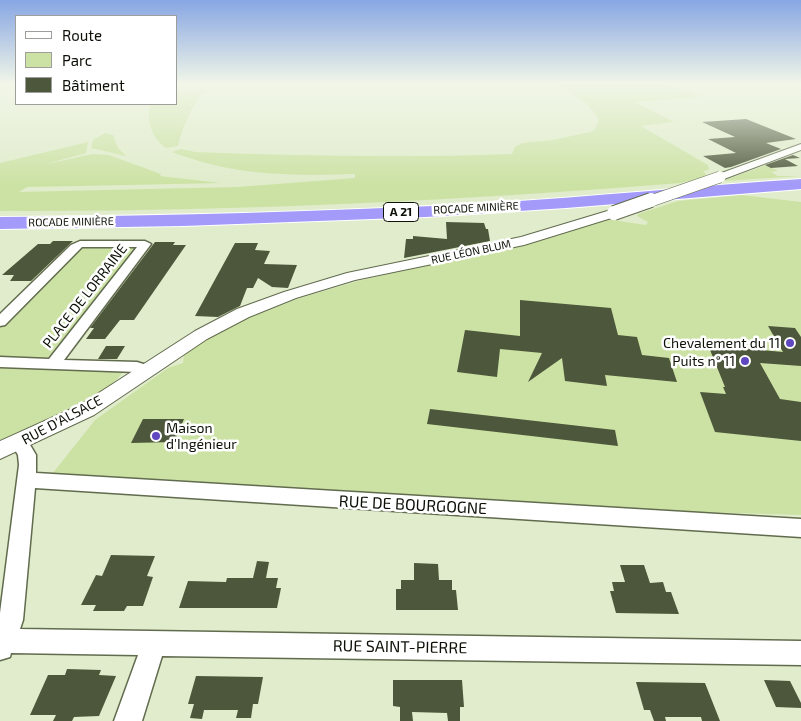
<!DOCTYPE html>
<meta charset="utf-8">
<style>
body{margin:0}
#map{position:relative;width:801px;height:721px;overflow:hidden;background:#e0eccb;font-family:"Exo 2",sans-serif}
canvas{display:block}
.legend{position:absolute;left:15px;top:15px;width:162px;height:90px;box-sizing:border-box;background:#fff;border:1px solid #9e9f9b;margin:0;padding:6px 9px;list-style:none;font-size:15px;color:#0c1006}
.legend li{display:flex;align-items:center;gap:10px;height:25px}
.legend b{width:25px;border:1px solid #9e9f9b}
</style>
<div id="map">
<canvas width="801" height="721"></canvas>
<ul class="legend">
<li><b style="height:6px;background:#fff"></b>Route</li>
<li><b style="height:14px;background:#cce2a4"></b>Parc</li>
<li><b style="height:14px;background:#4d573b"></b>Bâtiment</li>
</ul>
</div>
<script>
const c = document.querySelector('canvas').getContext('2d');
c.lineJoin = 'round';
function paint(path, color) {
  c.fillStyle = color;
  c.fill(path, 'evenodd');
}
function stroke(path, color, width, dash) {
  c.strokeStyle = color;
  c.lineWidth = width;
  c.lineCap = dash ? 'butt' : 'round';
  c.setLineDash(dash || []);
  c.stroke(path);
}
function write(font, color, halo, rows, align = 'center') {
  c.font = font + ' "Exo 2",sans-serif';
  c.lineWidth = 5;
  c.setLineDash([]);
  c.textBaseline = 'middle';
  c.strokeStyle = halo;
  c.fillStyle = color;
  for (const [text, x, y, turn = 0] of rows) {
    c.save();
    c.translate(x, y);
    c.rotate((+turn || 0) * Math.PI / 180);
    c.textAlign = isNaN(turn) ? turn : align;
    if (halo) c.strokeText(text, 0, 0);
    c.fillText(text, 0, 0);
    c.restore();
  }
}
paint(new Path2D(`
 M556,84H670L703,97L635,102L674,122L641,126L708,165L709,170L703,171L706,174L705,177L680,183C453,201 227,212 0,211V163L88,142L86,153L42,165L92,154L109,155L158,173L161,174L160,176L220,183L27,187L19,192L238,187L355,178V174C289,176 235,176 172,152L181,149L196,152C302,156 407,158 512,154L515,147L522,143L553,140L594,131L599,119L587,104Z
 M205,89L207,90C193,101 182,129 178,146L166,148C152,138 146,121 150,104H176V90Z
 M105,133L113,135L118,148L126,156L91,148L93,140Z
 M766,165L778,171L771,172L778,176H801L723,181Z
 M741,195L801,202V515L701,512L53,473L95,420L168,368L183,363L184,355L220,329L297,299L358,281L556,236L605,219L646,225L648,222L637,216L638,214L678,201Z
 M85,246L138,248L48,357L42,359L0,356V328L79,248Z
 M0,365L124,371C98,406 40,424 0,440Z`), '#cce2a4');
paint(new Path2D(`
 M746,119L796,139L766,143L781,149L731,167L725,168L703,156L736,153L708,139L735,137L702,122Z
 M793,155L800,158L785,159L798,166L771,168L765,165Z
 M446,222L484,223L486,229H488L490,241L404,258L406,239H413V236L447,239Z
 M53,241H73L31,281H10L14,275H2L38,244H50Z
 M155,242H175L173,245H186L134,320H120L105,339H86L94,328H90Z
 M235,243H258L255,250L270,251L264,264L297,265L288,288L272,287L258,278L253,288H247L240,306L218,317L195,316Z
 M520,300L611,308L618,335L637,337L642,355L669,358L677,382L605,375L607,386L565,381L562,358L528,382L542,353L500,349L497,377L457,372L465,330L520,336Z
 M768,326L795,328L801,337V366L760,363L780,399L801,402V441L715,432L700,392L726,394L723,387H725L708,345L783,352Z
 M106,346H125L117,359H98Z
 M430,409L615,430L618,446L427,424Z
 M143,419H184L174,442L131,443Z
 M111,555L155,556L147,576L153,577L143,606H127L124,611H93L96,605H81L96,575L102,576Z
 M257,561L269,562L266,578H278L276,588H281L277,608H179L188,581L226,582L227,578H253Z
 M414,563L438,564L439,580H452V590H456L458,610H396V589H401V580H414Z
 M620,565H644L650,583L663,582L666,592H671L679,614L616,613L610,591H614L612,582H625Z
 M67,669L101,670L99,675L116,676L99,716L74,717L72,721H53L56,715H30L48,675H65Z
 M196,676L263,677L258,704H253L251,718H236L238,710H204L202,719L190,718L194,704H188Z
 M393,680H462L464,707H460V721H448L447,713L412,712L413,721H400V707L393,706Z
 M764,680L790,681L801,703V708L776,707Z
 M636,682L705,683L720,721H702L701,717H665L666,721H654L650,710H644Z`), '#4d573b');
const minor = new Path2D(`
 M80,241H145L151,244L64,360L137,362L153,367L156,370L153,373L148,375L137,372L0,367V357L49,359L137,247H82L5,325L0,326V314L71,245Z
 M20,437L26,438L36,455V473L801,519V537L35,488L23,620L20,629L801,641V665L162,656L142,721H114L138,655L11,653L10,657L0,660V613L19,465L18,455L11,443L14,438Z`);
const tertiary = new Path2D(`
 M801,144V150L724,179H716L714,177L716,175Z
 M614,209L618,210L620,213L618,216L524,245L355,280L296,298L249,317L207,339L94,415L0,459V441L80,405L195,331L237,309L284,292L347,273L521,237Z`);
const motorway = new Path2D(`
 M801,179V189L566,208L426,217L183,226L0,229V217C163,216 325,212 487,203C592,197 696,186 801,179Z`);
stroke(minor, '#616b4e', 3);
stroke(tertiary, '#616b4e', 2);
stroke(motorway, '#fff', 2);
paint(minor, '#fff');
paint(tertiary, '#fff');
paint(motorway, '#a39af9');
const tertiaryBridgeFar1 = new Path2D(`
 M648,202L720,177`);
const tertiaryBridge = new Path2D(`
 M614,213L651,200`);
stroke(tertiaryBridgeFar1, '#616b4e', 12, []);
stroke(tertiaryBridge, '#616b4e', 16, []);
stroke(tertiaryBridgeFar1, '#fff', 11);
stroke(tertiaryBridge, '#fff', 14);
const sky = c.createLinearGradient(0, 0, 0, 185);
sky.addColorStop(0, '#87a6e3');
sky.addColorStop(0.45, '#f1f6e8');
sky.addColorStop(1, '#f1f6e800');
c.fillStyle = sky;
c.fillRect(0, 0, 801, 185);
for (const [x, y, r, color] of [
 [790,343,5,"#5f47bf"],
 [745,361,5,"#5f47bf"],
 [156,436,5,"#5f47bf"]
]) {
  const dot = new Path2D();
  dot.arc(x, y, r, 0, 2 * Math.PI);
  c.fillStyle = color;
  c.fill(dot);
  stroke(dot, '#fff', 2);
}
write('11px', '#0c1006', '#fff', [
 ["ROCADE MINIÈRE",476,208,-3],
 ["ROCADE MINIÈRE",71,222,-1],
 ["RUE LÉON BLUM",471,252,-12]
]);
for (const [x, y, w] of [
 [401,212,35]
]) {
  const box = new Path2D();
  box.roundRect(x - w / 2, y - 9.5, w, 19, 4);
  c.fillStyle = '#fff';
  c.fill(box);
  stroke(box, '#0c1006', 1);
}
write('bold 12px', '#0c1006', null, [
 ["A 21",401,212]
]);
write('14px', '#0c1006', '#fff', [
 ["PLACE DE LORRAINE",85,296,-52],
 ["RUE D'ALSACE",62,420,-28]
]);
write('14px', '#0c1006', '#fff', [
 ["Chevalement du 11",780,343],
 ["Puits n° 11",735,361],
 ["Maison",166,428,"left"],
 ["d'Ingénieur",166,444,"left"]
], 'right');
write('16px', '#0c1006', '#fff', [
 ["RUE DE BOURGOGNE",413,505,3],
 ["RUE SAINT-PIERRE",400,647,1]
]);
</script>
